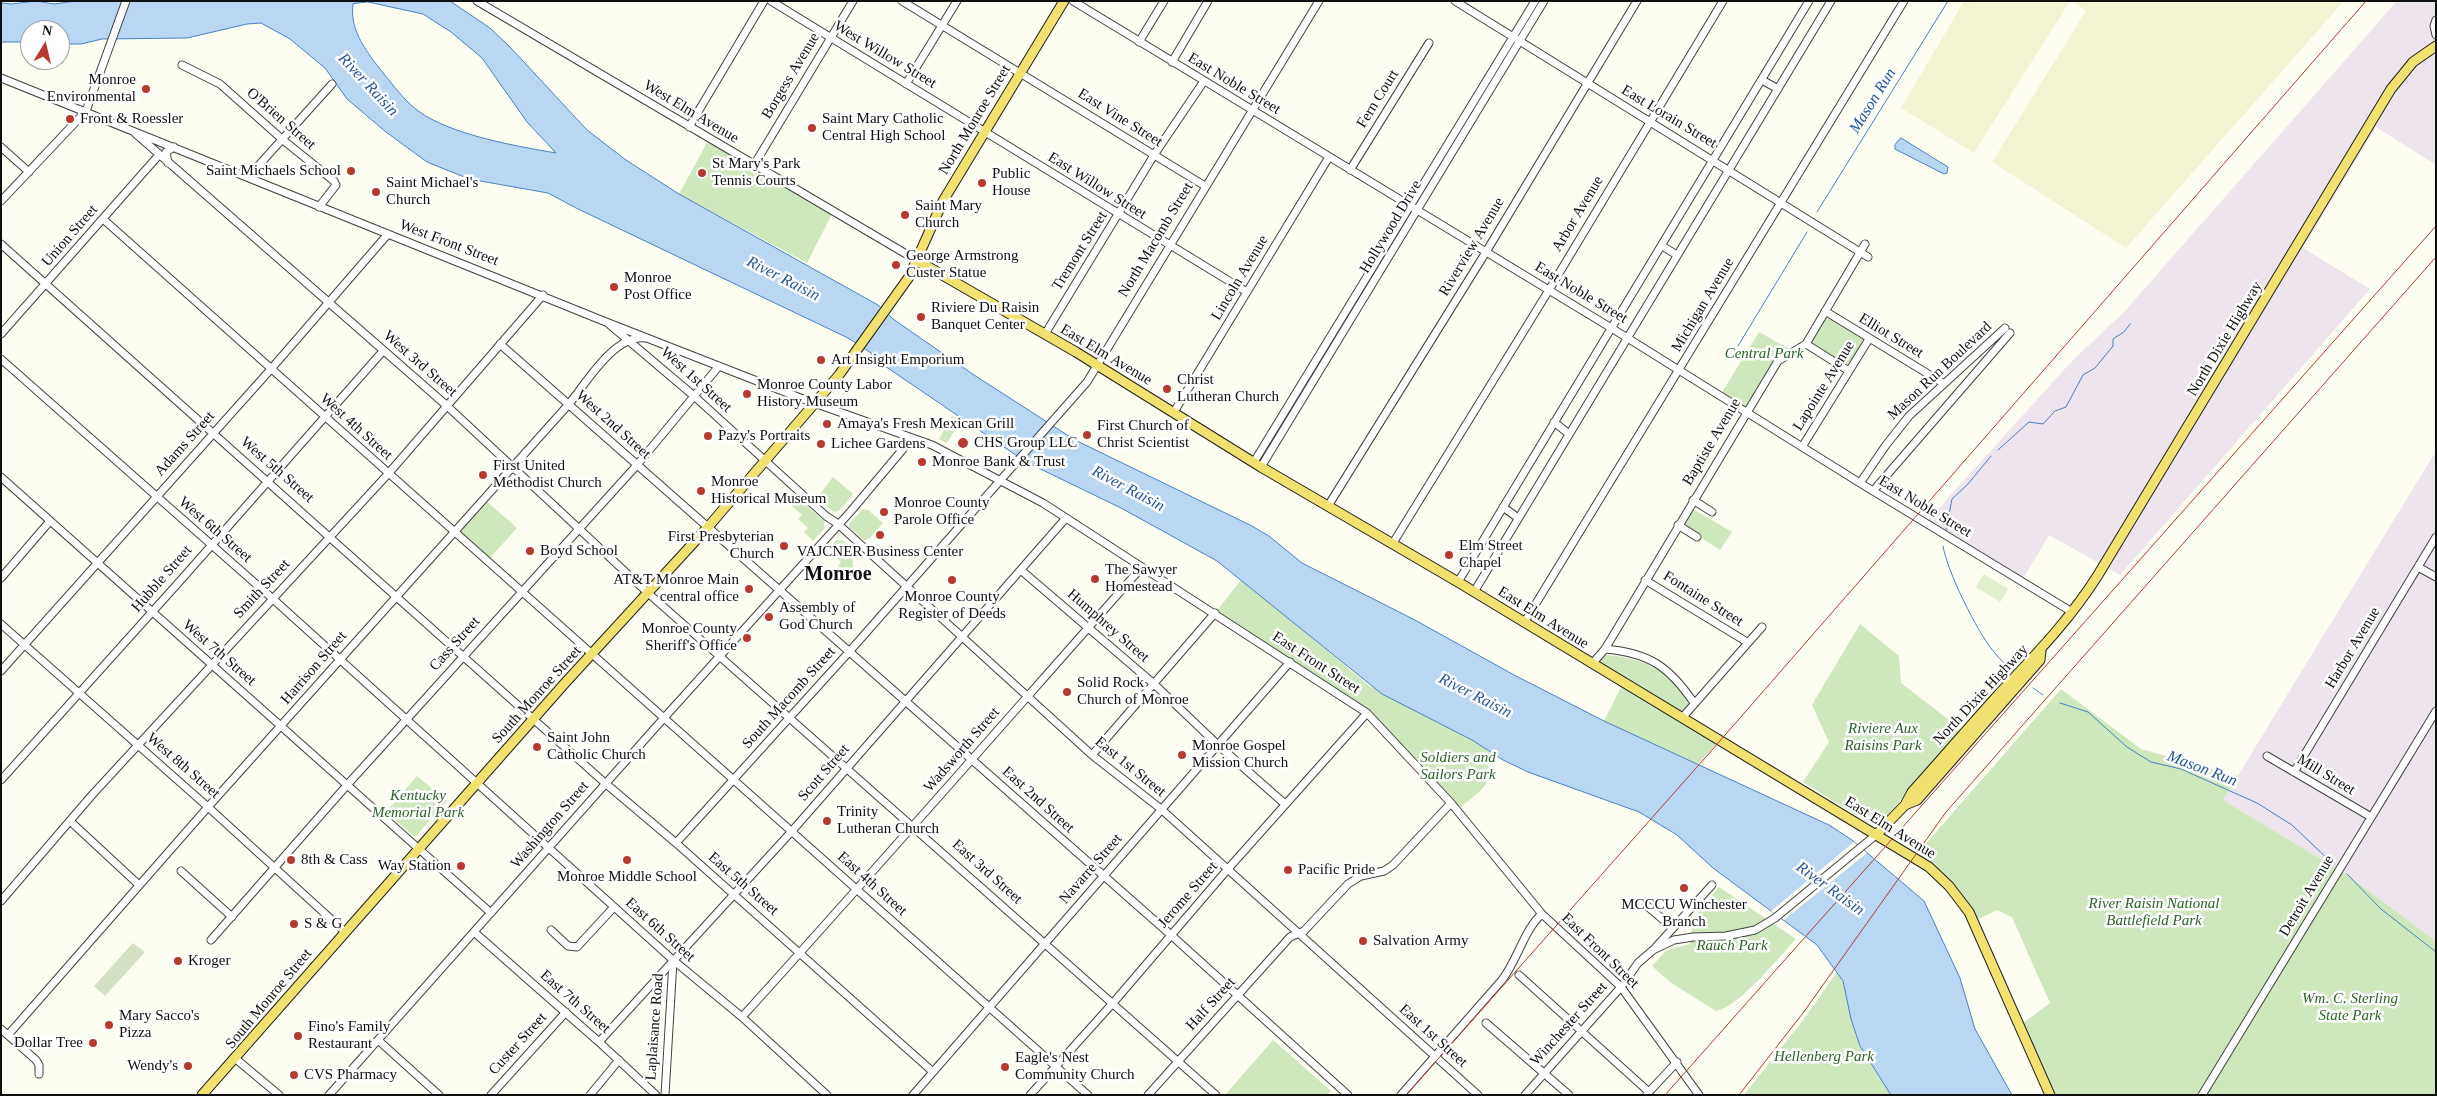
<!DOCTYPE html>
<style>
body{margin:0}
#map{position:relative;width:2437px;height:1096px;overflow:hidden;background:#fefdf2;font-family:Georgia,serif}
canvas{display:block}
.frame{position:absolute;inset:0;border:2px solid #0f0f0f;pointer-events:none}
.north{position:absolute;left:20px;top:20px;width:50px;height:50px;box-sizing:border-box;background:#fff;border:1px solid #9f9f9f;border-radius:50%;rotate:9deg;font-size:14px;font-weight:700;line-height:20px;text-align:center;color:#0f0f0f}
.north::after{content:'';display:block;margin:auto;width:18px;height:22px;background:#b8392e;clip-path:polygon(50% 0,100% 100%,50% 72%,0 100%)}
</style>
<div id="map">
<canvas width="2437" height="1096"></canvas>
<div class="frame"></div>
<div class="north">N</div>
</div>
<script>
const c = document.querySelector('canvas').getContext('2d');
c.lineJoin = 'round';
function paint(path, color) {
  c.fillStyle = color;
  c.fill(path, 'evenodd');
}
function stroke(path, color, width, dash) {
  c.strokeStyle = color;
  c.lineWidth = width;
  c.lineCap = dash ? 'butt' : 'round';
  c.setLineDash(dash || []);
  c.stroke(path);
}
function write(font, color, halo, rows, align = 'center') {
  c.font = font + ' Georgia,serif';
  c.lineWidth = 5;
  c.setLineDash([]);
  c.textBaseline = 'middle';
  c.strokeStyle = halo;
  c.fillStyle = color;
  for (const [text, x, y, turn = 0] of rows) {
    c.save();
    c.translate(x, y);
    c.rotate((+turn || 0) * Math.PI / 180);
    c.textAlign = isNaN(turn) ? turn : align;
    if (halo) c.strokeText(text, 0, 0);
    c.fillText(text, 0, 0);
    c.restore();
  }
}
paint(new Path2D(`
 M2397,1H2436V165L2376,127L2303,248L2370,289L2120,575L2049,535L2023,579L1928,520L2072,361L2124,312Z
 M2436,451V941L2346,874L2223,800Z`), '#ede4ed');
paint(new Path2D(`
 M1964,1H2070L1974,153L1901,108Z
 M2072,1H2344L2126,248L1992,162L2086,11Z`), '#f2f3d3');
paint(new Path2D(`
 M709,139L833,212L807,263L679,194Z
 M1826,317H1830L1863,338L1862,344L1848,364H1843L1811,343Z
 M1759,332L1793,351L1785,355L1747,407L1742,408L1721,394Z
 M952,416L964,424L961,430L956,428L947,443L939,439Z
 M833,477L853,494L839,511L834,512L817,498Z
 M798,498L824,521V529L813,541L804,532L808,528L798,519L802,515L792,506Z
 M485,500L517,528L489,559L460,532Z
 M863,509L868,510L883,523L869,539L864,540L849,527V524Z
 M1693,509L1732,532L1720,550L1686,528L1684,524Z
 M836,540H843L852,549L854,580L838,566L841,562L829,548Z
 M1242,579L1368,685L1472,740L1492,754L1486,759C1499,784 1474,795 1457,810L1367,713L1215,613Z
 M1860,624L1899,656L1901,683L1953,723L1960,732L1879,825H1872L1803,782L1829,742L1812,705Z
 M1605,655C1640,657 1675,671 1689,705L1683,713L1600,664L1601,658Z
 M1623,683L1719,741L1698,764L1604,721Z
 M2061,689L2141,749L2238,776L2223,800L2346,874L2436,941V1095H2056L2023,1023L2050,1003L2012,917L1997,910L1976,920C1963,891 1943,871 1916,855Z
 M417,776L447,801L415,837L386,812Z
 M1719,887L1796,939C1779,957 1739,1007 1716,1011L1670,982L1652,966L1667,950L1690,944L1692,931L1690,922Z
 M1837,972C1851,992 1849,1022 1860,1045C1868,1062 1881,1078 1891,1095H1744L1804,1019Z
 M1273,1040L1331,1091L1327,1095H1225Z`), '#cee7bd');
paint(new Path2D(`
 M133,943L145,952L105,996L94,986Z`), '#d3e0c3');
paint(new Path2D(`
 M1984,574L2008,589L2000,602L1976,587Z`), '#e0efce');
const water = new Path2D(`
 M36,1L54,4L76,1H450L490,28L510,47L587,130L626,160L679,194L878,305L893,319L971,373L1075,440L1250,525L1269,536L1302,563L1413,619L1516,676L1604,721L1829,825L1852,840L1924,901L1960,978L1975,1029L2012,1095H1891L1860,1046L1851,1019L1843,981L1817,945L1713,868L1677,835L1639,812L1528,772L1503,760L1472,740L1382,694L1217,561L1121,508L1026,462L873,358L871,353L848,338L576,208L548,193L469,179L427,162L386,132L347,99L325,68L290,39L261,23L247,24L187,38L102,39L81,44H60V30H30V42H1V3L11,4ZM368,2L423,14L451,32L482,58L527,122L556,153C516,146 443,134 412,106C399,94 384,74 373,60C361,43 350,26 353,4Z
 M1901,138L1948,167L1947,173L1944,174L1895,149V145Z`);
paint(water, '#b9d6f3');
stroke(water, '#4582c6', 1);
paint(new Path2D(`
 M1854,842L1867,853L1784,920L1771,911Z`), '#fefdf2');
stroke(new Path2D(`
 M1817,212L1948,1
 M1738,346L1807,232
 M1998,450L2029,422L2043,424L2055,411L2066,407L2083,375L2095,368L2113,346V339L2124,332L2130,324
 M1946,530L1952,499L1968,484L1991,456
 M1943,546C1947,571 1977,632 1994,652C1999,659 2007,665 2014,671
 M2033,688L2043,695
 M2060,703L2088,712L2127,747L2151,762L2181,769L2257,803L2292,825L2332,863
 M2347,874L2381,909L2436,952`), '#4582c6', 1);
const minor = new Path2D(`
 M477,1L918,261
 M771,1L1247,292
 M902,1L1205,186
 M1073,1L1613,329L1860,483L2072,612
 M1455,1L1868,257
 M2436,20L2434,26L2436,35
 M1139,42L1164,1
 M1172,62L1208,1
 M182,65L220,84L283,140L334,181L336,185L319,207
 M1,78L606,322L803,399L932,445L1043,503L1367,713L1451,803L1542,914L1621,987L1699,1095
 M1762,80L1778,89
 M906,84L957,1
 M689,127L764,1
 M135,133L446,405L648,593L1216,1095
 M1,147L29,172
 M168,163L166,152L174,147
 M754,165L853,1
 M1350,170L1429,43
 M249,176L332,84
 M1,201L86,111L126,1
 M103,219L1088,1095
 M1,244L605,783L676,843L933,1072
 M1662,246L1677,255
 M1825,311L1943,383
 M609,324L694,396L826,516L838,524L1092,755L1161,809L1478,1095
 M1,334L158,156
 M1045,334L1154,155L1204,81
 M500,344L1171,935L1348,1095
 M1806,344L1849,371
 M1,359L272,598L673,960L742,1017L827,1095
 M1174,412L1329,157
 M1554,422L1569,434
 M1802,447L1869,339
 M1254,462L1535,1
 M1261,467L1544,1
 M1,477L491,913
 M1860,483L1886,445L1909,416L2005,328
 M1873,491L2010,333
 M1693,500L1712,512
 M1328,506L1486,252L1637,1
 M1503,507L1518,518
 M1678,525L1697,537
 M1393,543L1549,290L1723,1
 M2418,567L2436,577
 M1022,571L1154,684L1218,745L1285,804
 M1,578L50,521
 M1645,580L1747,642
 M1458,582L1809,1
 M1474,592L1831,1
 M1524,623L1904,1
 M1,624L208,807L344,931
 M1605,649C1649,653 1669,666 1694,703
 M1592,664L1605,649L1778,361L1806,344L1865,244
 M1,671L271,369L388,234
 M1682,718L1762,627
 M1092,755L1215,613
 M2267,756L2371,817
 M2294,772L2436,537
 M1,780L180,581L383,351
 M70,821L139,885
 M676,843L849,652L1087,382L1319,1
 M181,871L232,917
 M1,901L92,795L388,474L543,295
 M1646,905L1673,928
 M551,930L568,946L577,947L614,907
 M474,932L599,1042L656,1095
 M211,940L348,784L637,465L719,366
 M1655,948L1712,885
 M1519,975L1649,1092
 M742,1017C877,868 1009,717 1142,567
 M1486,1023L1569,1095
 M1,1029L36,1060L39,1065V1074
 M8,1035L208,807L569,404C587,382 614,335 645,338
 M378,1040L439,1095
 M599,1042L792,831L1066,518
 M236,1059L279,1095
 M1647,1094L1677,1062
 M329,1095L663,719L851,511L903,449L907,436
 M491,1095L566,1012
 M590,1095L619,1060
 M665,1095L673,961
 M913,1095L1290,662
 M1030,1095L1113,1003L1227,870L1367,713
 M1148,1095L1290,937L1304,931L1348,884L1361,876L1384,871L1393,865L1451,803
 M1401,1095L1502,980C1517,961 1525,928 1542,914
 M1525,1095L1621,987L1638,963L1653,950L1674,940L1693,937L1726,936L1755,930L1775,918L1877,834
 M2202,1095L2436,711`);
const major = new Path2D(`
 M918,261L1076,352L1261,467L1458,582L1929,867L1949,886L1969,912L2050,1095
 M1905,805L1917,800L2040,660L2041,651
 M1877,834L1905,805L1912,792C1941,760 1969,727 1998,695C2035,655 2069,621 2098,575L2391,89L2413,62L2436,46
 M202,1095L565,683L708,527L839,375L909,277L943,201L1064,1`);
stroke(minor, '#424242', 9);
stroke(major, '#202020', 11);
stroke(minor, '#fff', 7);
stroke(major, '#f0e170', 9);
stroke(new Path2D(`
 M1406,1095L1705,758L2366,1
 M1665,1095L2436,226
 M1739,1095L1803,1013L1946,812L2436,257`), '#b8392e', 1);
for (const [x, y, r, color] of [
 [146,89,5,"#b8392e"],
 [70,119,5,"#b8392e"],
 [812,128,5,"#b8392e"],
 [351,171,5,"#b8392e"],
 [702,173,5,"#b8392e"],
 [982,183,5,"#b8392e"],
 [376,192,5,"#b8392e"],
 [905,215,5,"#b8392e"],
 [896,265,5,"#b8392e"],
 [614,287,5,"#b8392e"],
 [921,317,5,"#b8392e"],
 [821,360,5,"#b8392e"],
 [1167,389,5,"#b8392e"],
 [747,394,5,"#b8392e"],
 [827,424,5,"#b8392e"],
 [1087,435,5,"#b8392e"],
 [708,436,5,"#b8392e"],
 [963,443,6,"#b8392e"],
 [821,444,5,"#b8392e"],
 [922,462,5,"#b8392e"],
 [483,475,5,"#b8392e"],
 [701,491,5,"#b8392e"],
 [884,512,5,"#b8392e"],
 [880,535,5,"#b8392e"],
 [784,546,5,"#b8392e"],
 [530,551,5,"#b8392e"],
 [1449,555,5,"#b8392e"],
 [1095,579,5,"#b8392e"],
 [952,580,5,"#b8392e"],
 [749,589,5,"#b8392e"],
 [769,617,5,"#b8392e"],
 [747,638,5,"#b8392e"],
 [1067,692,5,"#b8392e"],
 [537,747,5,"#b8392e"],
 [1182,755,5,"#b8392e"],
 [827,821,5,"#b8392e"],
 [291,860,5,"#b8392e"],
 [627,860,5,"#b8392e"],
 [461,866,5,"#b8392e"],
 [1288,870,5,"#b8392e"],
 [1684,888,5,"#b8392e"],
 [294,924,5,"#b8392e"],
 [1363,941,5,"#b8392e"],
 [178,961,5,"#b8392e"],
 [109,1025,5,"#b8392e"],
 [298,1036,5,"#b8392e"],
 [93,1043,5,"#b8392e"],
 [188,1066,5,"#b8392e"],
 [1005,1067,5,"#b8392e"],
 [294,1075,5,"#b8392e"]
]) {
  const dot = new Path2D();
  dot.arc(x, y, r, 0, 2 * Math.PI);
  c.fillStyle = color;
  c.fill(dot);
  stroke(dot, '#fff', 2);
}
write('15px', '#0f0f0f', '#fff', [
 ["West Willow Street",885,55,31],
 ["Borgess Avenue",791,76,-59],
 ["East Noble Street",1234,84,31],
 ["Fern Court",1378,99,-58],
 ["West Elm Avenue",691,112,31],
 ["East Lorain Street",1669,117,31],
 ["East Vine Street",1120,118,32],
 ["O'Brien Street",281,119,41],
 ["North Monroe Street",975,120,-59],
 ["East Willow Street",1097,186,32],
 ["Arbor Avenue",1578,214,-59],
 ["Hollywood Drive",1391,227,-59],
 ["Union Street",70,236,-49],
 ["North Macomb Street",1156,240,-59],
 ["West Front Street",449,243,21],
 ["Riverview Avenue",1472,247,-59],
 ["Tremont Street",1080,251,-58],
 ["Lincoln Avenue",1240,278,-59],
 ["East Noble Street",1581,293,31],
 ["Michigan Avenue",1703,305,-59],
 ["Elliot Street",1891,336,31],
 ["North Dixie Highway",2225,339,-59],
 ["East Elm Avenue",1106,355,31],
 ["West 3rd Street",420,364,41],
 ["Mason Run Boulevard",1940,371,-43],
 ["West 1st Street",696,380,42],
 ["Lapointe Avenue",1824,386,-58],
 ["West 2nd Street",613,425,42],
 ["West 4th Street",356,427,42],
 ["Baptiste Avenue",1712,442,-59],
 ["Adams Street",185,444,-48],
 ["West 5th Street",277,470,41],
 ["East Noble Street",1925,507,31],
 ["West 6th Street",215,530,41],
 ["Hubble Street",162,579,-49],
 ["Smith Street",262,589,-47],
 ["Fontaine Street",1703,599,32],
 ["East Elm Avenue",1543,618,32],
 ["Humphrey Street",1108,626,41],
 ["Cass Street",455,644,-48],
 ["Harbor Avenue",2353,648,-59],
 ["West 7th Street",219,653,41],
 ["East Front Street",1316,663,33],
 ["Harrison Street",314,668,-49],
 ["South Monroe Street",537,695,-48],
 ["North Dixie Highway",1981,695,-47],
 ["South Macomb Street",789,698,-48],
 ["Wadsworth Street",962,750,-49],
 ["West 8th Street",183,766,41],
 ["East 1st Street",1130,767,39],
 ["Scott Street",824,773,-49],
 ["Mill Street",2326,775,31],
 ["East 2nd Street",1038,800,42],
 ["Washington Street",550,825,-49],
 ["East Elm Avenue",1890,828,32],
 ["Navarre Street",1091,869,-49],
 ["East 3rd Street",987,872,42],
 ["East 5th Street",743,884,41],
 ["East 4th Street",872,884,42],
 ["Jerome Street",1188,895,-49],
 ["Detroit Avenue",2307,896,-59],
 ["East 6th Street",660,930,42],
 ["East Front Street",1600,951,44],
 ["South Monroe Street",269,999,-50],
 ["East 7th Street",575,1002,41],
 ["Half Street",1211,1004,-48],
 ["Winchester Street",1569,1024,-48],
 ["Laplaisance Road",655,1027,-86],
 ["East 1st Street",1433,1036,42],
 ["Custer Street",518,1044,-48]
]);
write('15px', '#0f0f0f', '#fff', [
 ["Monroe",136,80,"right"],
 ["Environmental",136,97,"right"],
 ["Front & Roessler",80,119],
 ["Saint Mary Catholic",822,119],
 ["Central High School",822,136],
 ["St Mary's Park",712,164],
 ["Tennis Courts",712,181],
 ["Saint Michaels School",341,171,"right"],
 ["Public",992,174],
 ["House",992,191],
 ["Saint Michael's",386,183],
 ["Church",386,200],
 ["Saint Mary",915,206],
 ["Church",915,223],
 ["George Armstrong",906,256],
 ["Custer Statue",906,273],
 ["Monroe",624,278],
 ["Post Office",624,295],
 ["Riviere Du Raisin",931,308],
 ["Banquet Center",931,325],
 ["Art Insight Emporium",831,360],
 ["Christ",1177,380],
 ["Lutheran Church",1177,397],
 ["Monroe County Labor",757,385],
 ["History Museum",757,402],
 ["Amaya's Fresh Mexican Grill",837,424],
 ["First Church of",1097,426],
 ["Christ Scientist",1097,443],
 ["Pazy's Portraits",718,436],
 ["CHS Group LLC",974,443],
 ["Lichee Gardens",831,444],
 ["Monroe Bank & Trust",932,462],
 ["First United",493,466],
 ["Methodist Church",493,483],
 ["Monroe",711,482],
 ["Historical Museum",711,499],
 ["Monroe County",894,503],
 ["Parole Office",894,520],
 ["First Presbyterian",774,537,"right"],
 ["Church",774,554,"right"],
 ["Elm Street",1459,546],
 ["Chapel",1459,563],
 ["Boyd School",540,551],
 ["VAJCNER Business Center",880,552,"center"],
 ["The Sawyer",1105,570],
 ["Homestead",1105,587],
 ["AT&T Monroe Main",739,580,"right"],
 ["central office",739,597,"right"],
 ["Monroe County",952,597,"center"],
 ["Register of Deeds",952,614,"center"],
 ["Assembly of",779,608],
 ["God Church",779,625],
 ["Monroe County",737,629,"right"],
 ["Sheriff's Office",737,646,"right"],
 ["Solid Rock",1077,683],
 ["Church of Monroe",1077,700],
 ["Saint John",547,738],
 ["Catholic Church",547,755],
 ["Monroe Gospel",1192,746],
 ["Mission Church",1192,763],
 ["Trinity",837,812],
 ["Lutheran Church",837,829],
 ["8th & Cass",301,860],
 ["Way Station",451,866,"right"],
 ["Pacific Pride",1298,870],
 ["Monroe Middle School",627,877,"center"],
 ["MCCCU Winchester",1684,905,"center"],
 ["Branch",1684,922,"center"],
 ["S & G",304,924],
 ["Salvation Army",1373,941],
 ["Kroger",188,961],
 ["Mary Sacco's",119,1016],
 ["Pizza",119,1033],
 ["Fino's Family",308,1027],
 ["Restaurant",308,1044],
 ["Dollar Tree",83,1043,"right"],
 ["Eagle's Nest",1015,1058],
 ["Community Church",1015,1075],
 ["Wendy's",178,1066,"right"],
 ["CVS Pharmacy",304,1075]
], 'left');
write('italic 15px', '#286422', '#fff', [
 ["Central Park",1764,354],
 ["Riviere Aux",1883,729],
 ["Raisins Park",1883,746],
 ["Soldiers and",1458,758],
 ["Sailors Park",1458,775],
 ["Kentucky",418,796],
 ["Memorial Park",418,813],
 ["River Raisin National",2154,904],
 ["Battlefield Park",2154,921],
 ["Rauch Park",1732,946],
 ["Wm. C. Sterling",2350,999],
 ["State Park",2350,1016],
 ["Hellenberg Park",1824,1057]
]);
write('italic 16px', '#1f559b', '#fff', [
 ["River Raisin",368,85,47],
 ["Mason Run",1873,101,-58],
 ["River Raisin",783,279,27],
 ["River Raisin",1128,489,28],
 ["River Raisin",1475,696,27],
 ["Mason Run",2202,769,21],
 ["River Raisin",1830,889,36]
]);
write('bold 20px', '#0f0f0f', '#fff', [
 ["Monroe",838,575]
]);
</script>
